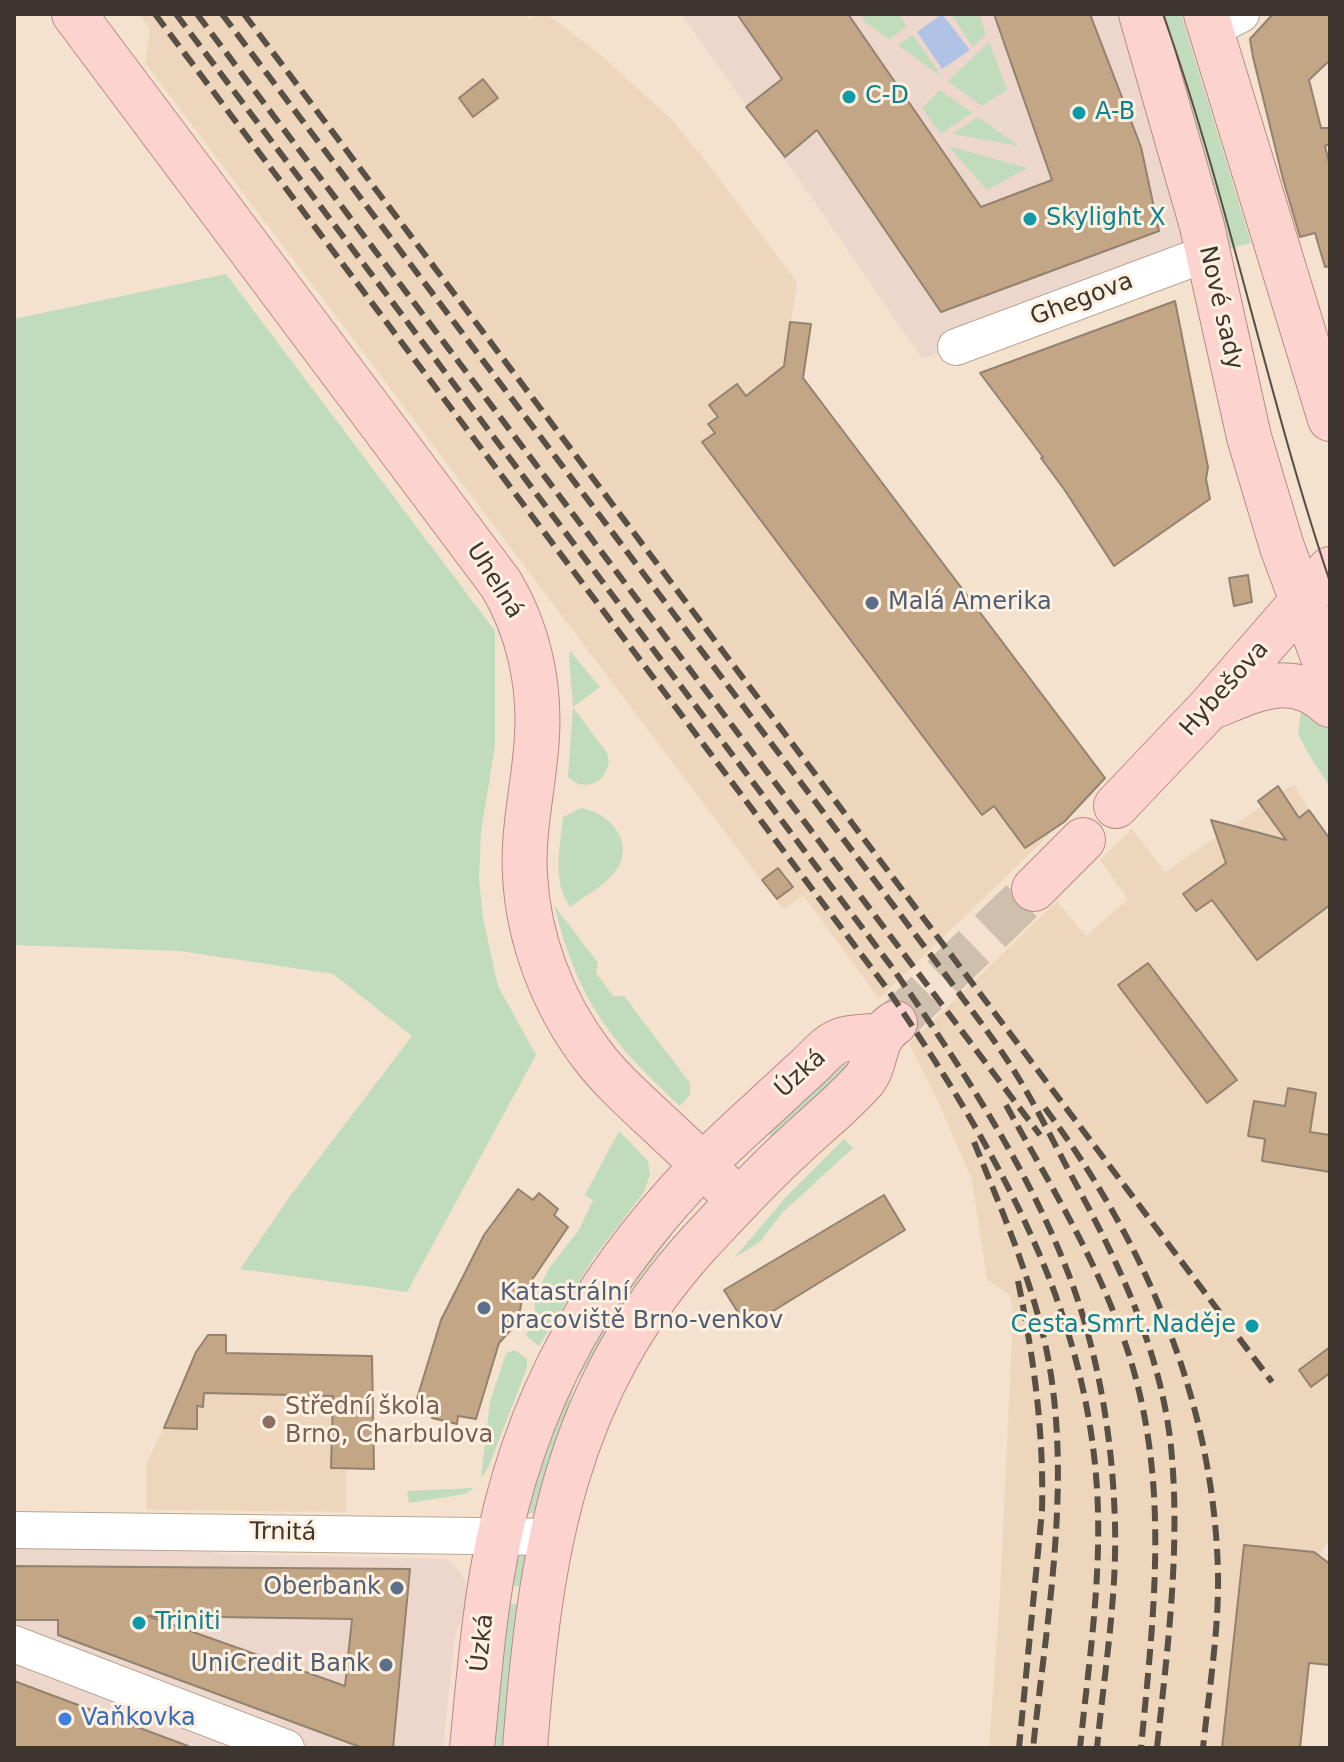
<!DOCTYPE html>
<meta charset="utf-8">
<style>
body{margin:0}
#map{position:relative;width:1344px;height:1762px;overflow:hidden;background:#f4e2ce;font-family:"DejaVu Sans",sans-serif}
canvas{display:block}
.frame{position:absolute;inset:0;border:16px solid #3d362e;pointer-events:none}
</style>
<div id="map">
<canvas width="1344" height="1762"></canvas>
<div class="frame"></div>
</div>
<script>
const c = document.querySelector('canvas').getContext('2d');
c.lineJoin = 'round';
function paint(path, color) {
  c.fillStyle = color;
  c.fill(path, 'evenodd');
}
function stroke(path, color, width, dash) {
  c.strokeStyle = color;
  c.lineWidth = width;
  c.lineCap = dash ? 'butt' : 'round';
  c.setLineDash(dash || []);
  c.stroke(path);
}
function write(font, color, halo, rows, align = 'center') {
  c.font = font + ' "DejaVu Sans",sans-serif';
  c.lineWidth = 6;
  c.setLineDash([]);
  c.textBaseline = 'middle';
  c.strokeStyle = halo;
  c.fillStyle = color;
  for (const [text, x, y, turn = 0] of rows) {
    c.save();
    c.translate(x, y);
    c.rotate((+turn || 0) * Math.PI / 180);
    c.textAlign = isNaN(turn) ? turn : align;
    if (halo) c.strokeText(text, 0, 0);
    c.fillText(text, 0, 0);
    c.restore();
  }
}
paint(new Path2D(`
 M681,14H1116L1130,51L1178,215L1185,259L922,359L814,201Z
 M14,1543L158,1545L225,1554L447,1559L461,1573L470,1593L468,1604L455,1635L443,1748H14Z`), '#edd6cb');
paint(new Path2D(`
 M139,14H525L531,19L536,14H547L601,55L671,119L709,165L797,282L784,367L1101,785L879,999L804,896L783,909L145,63L150,29Z
 M1294,784L1330,846V1539L1319,1556L1307,1551L1263,1546L1243,1748H989L1000,1594L1013,1318L1010,1295L987,1280L972,1180L936,1097L909,1044L1057,901L1086,936L1128,899L1100,860L1132,829L1165,872Z
 M208,1335H226L227,1353L372,1356L374,1469H346V1512L146,1510V1464Z`), '#edd6bc');
paint(new Path2D(`
 M868,14H899L907,26L889,39L861,19Z
 M951,14H979L986,34L973,47Z
 M1156,14H1181L1251,243L1227,249Z
 M913,35L942,77L898,45Z
 M989,42L1007,90L982,106L948,81Z
 M940,90L972,113L941,134L922,108Z
 M978,117L1019,146L952,134Z
 M948,146L1027,168L987,190Z
 M226,274L495,631V746L481,832L479,879L483,918L498,986L536,1055L407,1292L240,1269L291,1195L412,1036L333,974L180,951L14,945V319Z
 M570,651L600,687L573,707L607,753L609,764L603,777C591,787 580,788 568,777L573,707L569,658Z
 M1303,699L1330,726V787L1307,752L1298,733Z
 M581,808C610,813 637,843 615,872C604,886 585,896 570,907C552,881 560,847 563,817Z
 M554,905L598,963L596,973L613,996H624L690,1083V1095L680,1106C609,1040 578,1001 554,905Z
 M843,1064L850,1065L776,1142L761,1125L832,1067Z
 M619,1131L648,1161L650,1174L644,1192L595,1256L539,1346L526,1336L535,1310L534,1299L549,1268L579,1230L593,1200L585,1195Z
 M844,1139L853,1148L782,1213L760,1242L734,1258L786,1197Z
 M665,1230L672,1235L631,1290L575,1384L539,1501L533,1513L528,1514L526,1513C539,1469 552,1425 570,1383C594,1328 631,1279 665,1230Z
 M515,1350L527,1359V1368L488,1468L481,1478L490,1402L506,1353Z
 M474,1488L465,1494L409,1503L407,1491Z
 M527,1548L523,1587L510,1585L516,1550Z
 M507,1603L520,1604L506,1748H494Z`), '#c1dcbc');
paint(new Path2D(`
 M942,14L970,50L942,69L917,32Z`), '#b0c3e7');
const building = new Path2D(`
 M737,14H848L981,207L1052,180L994,14H1090L1141,147L1159,231L941,312L817,130L785,157L746,107L782,79Z
 M1273,14H1330V60L1309,80L1321,128H1330V144L1325,146L1330,166V266L1325,267L1315,233L1300,237L1283,179L1253,57L1250,39Z
 M483,79L498,98L473,117L459,98Z
 M1175,301L1208,467L1206,479L1210,499L1114,566L1064,489L1041,458L1043,457L980,373Z
 M790,322L811,324L803,378L1105,778L1064,822L1025,848L994,806L982,815L702,442L715,433L708,424L718,417L709,405L737,384L746,396L784,366Z
 M1248,575L1252,602L1234,606L1229,578Z
 M1278,786L1299,818L1309,810L1330,839V905L1257,960L1212,900L1196,911L1183,894L1226,863L1211,820L1286,840L1258,801Z
 M778,868L793,887L777,899L762,880Z
 M1148,963L1237,1080L1207,1103L1118,985Z
 M1288,1088L1316,1093L1310,1132L1330,1135V1172L1262,1161L1265,1139L1248,1136L1254,1101L1285,1106Z
 M518,1189L533,1200L539,1193L558,1209L554,1215L568,1227L523,1293L518,1322L499,1343L476,1419L458,1416L457,1424L432,1418L434,1409L415,1405L441,1320L484,1235Z
 M884,1195L905,1230L747,1327L724,1290Z
 M208,1335H226V1353L372,1356L374,1469L331,1468L333,1396L204,1393L203,1407L197,1406V1429L164,1428L196,1352Z
 M1330,1347V1373L1311,1387L1299,1370Z
 M1244,1545L1314,1552L1330,1564V1665L1309,1663L1300,1748H1222Z
 M14,1566L410,1569L393,1748H363L58,1635V1620H14ZM148,1616L352,1619L345,1686Z
 M14,1681L188,1746V1748H14Z`);
paint(building, '#c3a686');
stroke(building, '#92826f', 2);
stroke(new Path2D(`
 M895,1023L1034,889`), '#cfc0ae', 44, [44, 22]);
const minor = new Path2D(`
 M1212,29L1241,14
 M956,347L1208,253
 M14,1530L552,1537
 M14,1644L286,1748`);
const major = new Path2D(`
 M74,14L501,584C528,629 540,683 537,735C535,782 522,828 525,875C528,938 553,1004 592,1055C614,1084 643,1108 669,1133C693,1155 716,1178 739,1201
 M1141,14L1202,226L1249,437L1282,547L1330,676
 M1206,14L1330,419
 M1212,707C1255,690 1291,669 1330,705
 M1116,806L1210,707L1330,569
 M1034,889L1083,840
 M472,1748C479,1678 484,1607 499,1538C534,1371 620,1238 746,1124C766,1106 787,1086 808,1067C816,1060 825,1048 835,1043C847,1036 869,1037 883,1035
 M525,1748C540,1554 563,1392 700,1242C730,1210 760,1177 793,1147C816,1125 843,1104 864,1080C874,1068 874,1049 882,1035C885,1031 891,1026 895,1023`);
stroke(minor, '#b8a794', 38);
stroke(major, '#b88983', 46);
stroke(minor, '#fff', 36);
stroke(major, '#fdd3d0', 44);
stroke(new Path2D(`
 M1163,14C1229,200 1267,395 1330,582`), '#584f45', 2);
stroke(new Path2D(`
 M155,14L888,990C996,1149 1093,1314 1098,1512C1100,1591 1088,1670 1080,1748
 M176,14L894,970C962,1069 1032,1173 1073,1286C1100,1362 1113,1444 1115,1524C1117,1599 1104,1674 1097,1748
 M197,14L1040,1135
 M222,14L942,970C967,1005 994,1038 1016,1074C1036,1106 1053,1141 1071,1175C1119,1263 1164,1356 1172,1458C1180,1555 1167,1652 1157,1748
 M244,14L1272,1382
 M1006,1105C1045,1176 1088,1245 1117,1321C1173,1463 1155,1601 1141,1748
 M1045,1108C1146,1244 1214,1402 1218,1573C1219,1631 1209,1690 1203,1748
 M974,1142C1001,1208 1029,1273 1045,1343C1074,1475 1047,1616 1033,1748
 M1018,1281C1034,1358 1044,1433 1042,1511L1019,1748`), '#584f45', 6, [16, 8]);
for (const [x, y, r, color] of [
 [849,97,8,"#0f9aa8"],
 [1079,113,8,"#0f9aa8"],
 [1030,219,8,"#0f9aa8"],
 [872,603,8,"#5c6f8a"],
 [484,1308,8,"#5c6f8a"],
 [1252,1326,8,"#0f9aa8"],
 [269,1422,8,"#8d6e63"],
 [397,1588,8,"#5c6f8a"],
 [139,1623,8,"#0f9aa8"],
 [386,1665,8,"#5c6f8a"],
 [65,1719,8,"#3f7fe0"]
]) {
  const dot = new Path2D();
  dot.arc(x, y, r, 0, 2 * Math.PI);
  c.fillStyle = color;
  c.fill(dot);
  stroke(dot, '#fff0e0', 3);
}
write('24px', '#0d838f', '#fff0e0', [
 ["C-D",865,97],
 ["A-B",1095,113],
 ["Skylight X",1046,219],
 ["Cesta.Smrt.Naděje",1236,1326,"right"],
 ["Triniti",155,1623]
], 'left');
write('24px', '#3d362e', '#fff0e0', [
 ["Ghegova",1082,300,-21],
 ["Nové sady",1220,308,77],
 ["Uhelná",494,581,58],
 ["Hybešova",1225,689,-48],
 ["Úzká",801,1074,-42],
 ["Trnitá",283,1533,1],
 ["Úzká",483,1643,-84]
]);
write('24px', '#4e5e75', '#fff0e0', [
 ["Malá Amerika",888,603],
 ["Katastrální",500,1294],
 ["pracoviště Brno-venkov",500,1322],
 ["Oberbank",381,1588,"right"],
 ["UniCredit Bank",370,1665,"right"]
], 'left');
write('24px', '#785e54', '#fff0e0', [
 ["Střední škola",285,1408],
 ["Brno, Charbulova",285,1436]
], 'left');
write('24px', '#366cbe', '#fff0e0', [
 ["Vaňkovka",81,1719]
], 'left');
</script>
